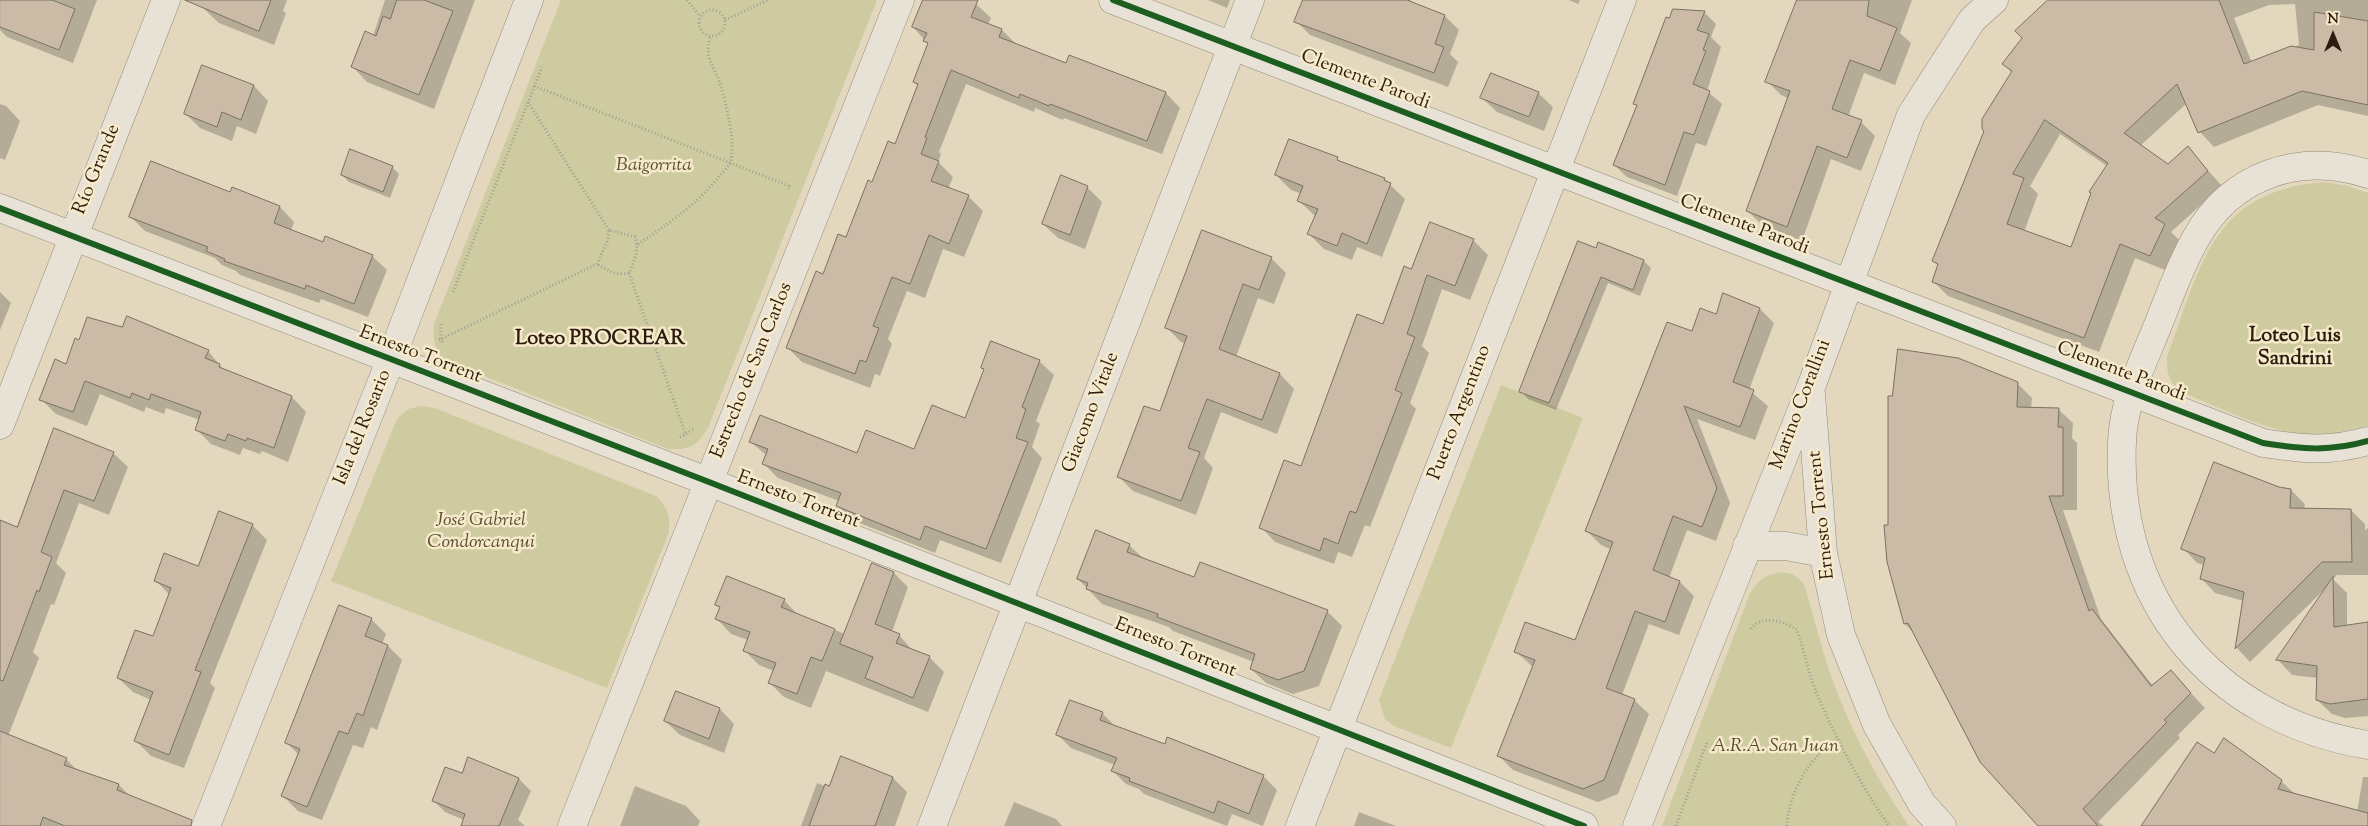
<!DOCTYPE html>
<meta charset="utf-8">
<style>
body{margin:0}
#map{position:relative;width:2368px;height:826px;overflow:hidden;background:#e3d8bd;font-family:"Sorts Mill Goudy",serif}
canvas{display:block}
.north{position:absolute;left:2308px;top:10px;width:50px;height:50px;-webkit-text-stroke:4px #f7eaca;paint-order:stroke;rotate:0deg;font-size:14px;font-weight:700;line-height:20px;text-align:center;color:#2c1c0f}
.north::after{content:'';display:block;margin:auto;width:18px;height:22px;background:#2c1c0f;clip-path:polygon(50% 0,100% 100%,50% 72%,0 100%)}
</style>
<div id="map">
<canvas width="2368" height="826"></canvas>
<div class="north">N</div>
</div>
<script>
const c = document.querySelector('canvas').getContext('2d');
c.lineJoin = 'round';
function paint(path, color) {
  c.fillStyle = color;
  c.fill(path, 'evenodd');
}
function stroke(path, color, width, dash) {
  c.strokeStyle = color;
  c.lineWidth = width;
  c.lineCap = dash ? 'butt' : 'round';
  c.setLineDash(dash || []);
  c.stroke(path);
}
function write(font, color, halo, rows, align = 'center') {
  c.font = font + ' "Sorts Mill Goudy",serif';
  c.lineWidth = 5;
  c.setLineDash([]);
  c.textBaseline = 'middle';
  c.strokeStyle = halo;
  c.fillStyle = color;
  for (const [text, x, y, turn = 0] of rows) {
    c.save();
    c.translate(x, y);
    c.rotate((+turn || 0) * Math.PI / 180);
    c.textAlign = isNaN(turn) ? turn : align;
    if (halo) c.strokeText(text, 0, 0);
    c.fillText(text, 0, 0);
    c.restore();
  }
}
paint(new Path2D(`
 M561,0H877L708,428C696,447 690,450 668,449L444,360C434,349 433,340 434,324Z
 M2325,182L2348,186L2368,193V426C2347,431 2325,436 2304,434C2268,432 2218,407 2184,393C2170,384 2166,374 2167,357C2201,267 2211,190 2325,182Z
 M1501,385L1583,418L1451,748L1394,726L1385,719L1379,700Z
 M421,406L435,408L656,496C668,507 670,516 669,532L607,688L331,581L397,419L408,409Z
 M1781,572L1792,574L1803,582C1813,611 1819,641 1829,670C1848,726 1876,778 1909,826H1662L1750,593C1758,580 1765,575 1781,572Z`), '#cecba0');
paint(new Path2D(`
 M2,0H97L73,63L7,37L0,30Z
 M208,0H287L283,11L286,13L274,45L219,23L204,9Z
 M385,0H475L434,109L367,82L353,67L373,36Z
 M924,0H967L976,4L991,18L988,24L1002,30L1016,44L1067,64L1070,57L1166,93L1180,108L1162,154L1064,118L1063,120L1035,108L1034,112L966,84L939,152L941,154L938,162L953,177L948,189L968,196L983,211L964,257L943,249L925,298L907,291L888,339L892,344L880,376L875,374L870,388L802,362L787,347L823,275L846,239L873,183L896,145L918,86L915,82L929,45L913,27Z
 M1208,0H1230L1227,8Z
 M1304,0H1411L1410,3L1445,16L1459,30L1450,54L1458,62L1448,87L1310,35L1296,21Z
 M1569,0H1580L1578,4Z
 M1798,0H1912L1900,33L1911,43L1895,85L1864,73L1848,117L1861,122L1875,136L1861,171L1831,159L1802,241L1761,224L1747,210L1788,98L1781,95L1767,81Z
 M2049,0H2368V116L2318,105L2214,147L2200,132L2187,103L2140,146L2169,166L2188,148L2222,186L2171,232L2179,240L2165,270L2135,258L2099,352L1948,296L1933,281L1938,266L1934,261L2012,73L2004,64ZM2295,4L2299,45L2252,63L2234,18L2269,5ZM2060,134L2107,166L2072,249L2024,232L2038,194L2030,186Z
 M1704,12L1716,24L1711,37L1721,47L1707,91L1722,104L1706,146L1696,143L1677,196L1627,177L1614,165L1638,106L1635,103Z
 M203,67L254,86L268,101L256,134L237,126L232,141L200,128L185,113Z
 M1538,93L1553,107L1544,131L1497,112L1482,98Z
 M0,104L6,106L20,121L5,160L0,158Z
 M1289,140L1384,179L1405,199L1382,257L1357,247L1352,260L1324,249L1309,234L1316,217L1299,201L1302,194L1291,190L1276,175Z
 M392,167L399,174L390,198L349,182L342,175Z
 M1087,187L1102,202L1085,249L1058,238L1043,224Z
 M232,189L280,207L294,222L291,231L323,244L372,256L387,270L368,317L321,299L319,303L240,275L236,271L222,265L215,258L145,231L131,217L231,193Z
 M1473,240L1488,255L1470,300L1442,289L1422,346L1429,353L1410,403L1416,409L1370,527L1365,525L1352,557L1338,552L1334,564L1275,542L1261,527L1301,468L1383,326L1412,270Z
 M1596,249L1644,261L1651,268L1640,296L1608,283L1556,410L1528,399L1521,391Z
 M1271,258L1286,273L1274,304L1258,298L1236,357L1280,374L1294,389L1277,434L1221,412L1204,458L1213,468L1196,515L1133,491L1118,476L1160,413L1186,344L1181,342L1166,327Z
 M0,292L11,303L0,330Z
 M1724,295L1760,309L1774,323L1749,390L1768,406L1755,440L1697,419L1730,503L1716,541L1687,530L1669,578L1680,582L1694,596L1679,635L1649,624L1622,695L1634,700L1649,714L1618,794L1598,802L1513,770L1499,756L1533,667L1515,651L1576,642L1612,550L1601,545L1587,531L1692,333L1717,316Z
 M208,351L224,370L292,397L306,412L288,462L262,451L260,454L243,448L240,455L211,444L196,429L200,420L166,408L164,414L146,407L144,412L100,394L87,426L56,414L41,399L67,365Z
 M1039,361L1054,375L1036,421L1040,424L1032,447L1042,458L1001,563L940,540L935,553L852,520L837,505L839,501L778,478L764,464L767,456L751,442L858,454L915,451L966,420L985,370L982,368Z
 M2017,383L2032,398L2031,409H2058L2073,423L2072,438L2077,443V510H2063L2101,619L2153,686L2171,672L2205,708L2178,735L2180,738L2098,822L2104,826H2040L1914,633L1905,624L1888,561L1889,526Z
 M54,430L113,453L128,467L109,515L79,503L56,563L66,573L54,605L51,604L33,652L39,658L8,736L66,759L78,771L119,785L131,797L172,826H0V546L18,529Z
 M2278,488L2291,490L2305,504L2304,509L2351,510L2365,524V530L2368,528V575H2337L2333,579L2347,593V626L2368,623V716L2345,718L2332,714L2317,700L2318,678L2292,675L2278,660L2328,586L2250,662L2237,648L2244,601L2215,593L2201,578L2204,565L2197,563L2183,548Z
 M252,525L267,540L210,683L215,688L184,768L151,756L136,741L151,700L133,692L118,678L153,638L170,595L155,580L198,568Z
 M1129,545L1144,559L1194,579L1327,611L1342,626L1319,686L1293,694L1266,683L1251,669L1254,662L1173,631L1169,627L1102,604L1078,579Z
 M894,573L908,587L892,632L899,635L913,651L929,657L944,672L928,712L826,671L811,708L784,697L770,683L774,671L759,665L744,650L748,640L731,634L717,619L721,608L717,605L784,600L798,615L845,634Z
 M371,619L386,634L382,644L388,646L402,660L377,730L371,727L363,748L353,745L322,820L298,811L283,796L299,755L287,743Z
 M676,693L720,709L734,724L724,753L680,735L665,721Z
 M1102,713L1116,727L1165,746L1263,776L1277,790L1263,826L1232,814L1227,826L1144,794L1139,789L1126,784L1113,771L1115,765L1071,748L1058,735Z
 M2214,755L2281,781L2296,795L2357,812L2363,777H2368V826H2143Z
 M469,759L519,779L531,791L518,820L525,826H462L464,820L445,812L433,800L462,775Z
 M893,778L907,792L895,826H801L817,783L830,788Z
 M635,786L686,806L700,821L698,826H620Z
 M1014,802L1056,819L1062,826H1004Z
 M1359,812L1396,826H1354Z`), '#0003');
const building = new Path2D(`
 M0,0H52L75,9L59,50L0,27Z
 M185,0H271L259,31Z
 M397,0H424L453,11L419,95L351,67L365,31L376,36L383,16L390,19Z
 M923,0H978L971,17L1002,29L999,37L1066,63L1069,55L1166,92L1147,141L1050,104L1049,106L1020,94L1019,98L951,70L925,137L927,138L921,154L939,161L931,181L969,195L949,244L929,235L910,284L892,277L873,326L879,328L866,362L860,360L855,374L786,348L816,271L823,274L838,234L846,237L868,180L872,182L888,141L895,144L918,84L913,82L928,43L923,41L927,33L912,27Z
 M1303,0H1407L1445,15L1435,44L1444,47L1434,73L1294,22Z
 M1797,0H1869L1867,16L1897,28L1880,71L1850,60L1832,109L1862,120L1847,158L1817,146L1787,227L1746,211L1790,91L1765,82Z
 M2048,0H2219L2244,64L2291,46L2314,50V12L2368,21V105L2302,91L2198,133L2177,84L2124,133L2168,164L2188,146L2208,171L2155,218L2165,224L2150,256L2120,244L2084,338L1932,282L1938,264L1932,261L1984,131L1982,129V119L2012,71L2002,64L2022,38L2015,31ZM2045,120L2108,163L2089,192L2091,193L2071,247L2007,224L2024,178L2013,174Z
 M1673,9L1705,11L1697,30L1709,34L1703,50L1706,51L1693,84L1710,91L1694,135L1684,132L1665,185L1613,165L1637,105L1633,104L1666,17L1669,18Z
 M202,65L254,85L241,120L222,112L217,127L184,114Z
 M1491,73L1539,92L1529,117L1480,98Z
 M1289,139L1338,157L1337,160L1385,178L1384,180L1391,183L1367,244L1342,233L1337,246L1307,234L1318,209L1297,201L1303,186L1275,175Z
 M350,149L393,166L383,192L341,175Z
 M151,161L230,192L232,187L280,206L274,223L323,242L325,236L373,255L354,304L306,285L305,289L224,261L225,259L206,251L208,247L129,217Z
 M1061,175L1088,186L1070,235L1042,224Z
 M1430,222L1474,239L1455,286L1427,275L1407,334L1415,337L1395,390L1402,393L1356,513L1350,511L1338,544L1324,538L1320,551L1259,528L1284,460L1301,466L1357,314L1383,324L1404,266L1411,269Z
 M1202,230L1272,257L1259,290L1243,284L1219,349L1280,373L1262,420L1207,399L1188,448L1200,452L1181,501L1117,477L1144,406L1160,411L1187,336L1165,328Z
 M1578,241L1596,248L1598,242L1644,260L1633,290L1601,277L1549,403L1519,392Z
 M1723,293L1760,308L1733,382L1754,390L1740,427L1684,406L1717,488L1702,527L1673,516L1653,570L1680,581L1665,622L1635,611L1606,688L1635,699L1604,780L1583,789L1497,756L1535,660L1514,652L1525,622L1575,640L1613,542L1585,531L1667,322L1692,331L1700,308L1716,314Z
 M127,316L209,350L205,358L220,364L219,367L292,396L274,448L247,438L246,441L228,434L225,441L195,430L201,412L151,394L149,400L132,393L130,398L85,381L73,412L39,400L55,359L66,364L75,338L79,340L87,317L122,327Z
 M991,341L1040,360L1022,407L1026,409L1016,438L1028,442L986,549L925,526L920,540L836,506L841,493L762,464L768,449L749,442L760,415L857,453L866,430L914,449L932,405L965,418L984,369L981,368Z
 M1898,349L1958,358L2018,382L2017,407L2059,408L2058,427H2063V496H2049L2089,611L2092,609L2151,686L2171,670L2191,693L2164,720L2167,722L2083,809L2098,826H2038L1980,762L1908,623L1904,624L1887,562L1884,525H1888V396H1892Z
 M54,428L114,452L94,501L64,490L41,552L52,557L39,592L37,590L3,681L0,680V520L17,527Z
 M2214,462L2279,487L2291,489L2290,508L2351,509L2352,562H2322L2235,649L2244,592L2200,579L2205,558L2181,549Z
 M219,511L253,524L195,670L201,672L169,755L134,741L153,692L117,678L135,630L153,636L171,588L154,581L164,553L198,566Z
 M1096,530L1130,544L1127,552L1194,577L1200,562L1328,610L1304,671L1278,680L1250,669L1255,654L1157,617L1158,614L1086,589L1088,583L1077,579Z
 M872,563L894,572L875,624L900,634L896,643L930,656L913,698L865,678L873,657L840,644Z
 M727,576L785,599L781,607L835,629L822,661L811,657L797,694L768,683L776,663L743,651L750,632L715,619L720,607L715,605Z
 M2333,577L2334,627L2368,622V699L2330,704L2316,700L2317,666L2276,660Z
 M339,605L372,618L365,636L388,645L363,716L357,713L348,734L339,731L307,807L281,796L300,749L285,743Z
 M676,691L720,708L709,739L664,721Z
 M1070,700L1103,712L1100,720L1165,744L1167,737L1264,775L1249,814L1218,801L1214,813L1129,781L1130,778L1111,771L1117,758L1056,735Z
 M0,731L67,758L64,765L119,784L117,790L192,820L191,826H65L43,817L40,826H0Z
 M2224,738L2282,780L2278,789L2368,813V826H2141L2197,742L2214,753Z
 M841,756L893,777L875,826H809L825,784L829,786Z
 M468,757L519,778L499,826H461L465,814L432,801L445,767L462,773Z`);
paint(building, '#cbbaa6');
stroke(building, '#797162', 1);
const minor = new Path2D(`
 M1113,0L2263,443C2301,449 2330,452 2368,441
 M2368,174C2300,152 2232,174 2196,238C2181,264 2171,292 2160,320C2145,358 2123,400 2122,442C2115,600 2212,719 2368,745
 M0,208L709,482L1584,826
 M1811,394L1823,553L1841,635L1877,725L1922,804L1942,826
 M0,425L166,0
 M1747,546H1786L1823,553
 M206,826L390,361L529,0
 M572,826L900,0
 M932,826L1250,0
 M1300,826L1622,0
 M1637,826L1811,387L1911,115L1972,20L1994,0`);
stroke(minor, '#938a7a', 29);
stroke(new Path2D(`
 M687,0L700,16
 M699 23a13 13 0 1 1 26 0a13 13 0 1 1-26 0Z
 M725,20L768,0
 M534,86L789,186L788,189
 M528,102L609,230
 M638,244C668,224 698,204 720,175C723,172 728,167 730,163C737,147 726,104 721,87C715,66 704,61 710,37
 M629,273L686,435
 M453,292L542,67
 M441,324V340L444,344
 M439,340L597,264L608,240L609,230L635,237C640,249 634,261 629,273C615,276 608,270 597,264
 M680,437L694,429
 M1751,629C1762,614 1784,621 1797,630C1804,650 1808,672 1816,692C1836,739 1860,784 1889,826
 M1676,826L1707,742
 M1787,826C1788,794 1810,755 1838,739`), '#a49e93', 3, [1, 2.5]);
stroke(minor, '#e7e2d5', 28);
stroke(new Path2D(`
 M1113,0L2263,443C2301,449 2330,452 2368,441
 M0,208L709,482L1584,826`), '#1b5e20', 6);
write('19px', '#2c1c0f', '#f7eaca', [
 ["Clemente Parodi",1365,81,21],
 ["Río Grande",98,170,-68],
 ["Clemente Parodi",1744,226,21],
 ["Ernesto Torrent",420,356,21],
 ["Estrecho de San Carlos",753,371,-68],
 ["Clemente Parodi",2121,373,21],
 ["Marino Corallini",1802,405,-69],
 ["Giacomo Vitale",1092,413,-69],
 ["Puerto Argentino",1461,413,-69],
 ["Isla del Rosario",364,428,-68],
 ["Ernesto Torrent",798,501,21],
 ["Ernesto Torrent",1823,515,-96],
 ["Ernesto Torrent",1175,649,22]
]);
write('italic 19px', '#574e34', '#f7eaca', [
 ["Baigorrita",654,167],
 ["José Gabriel",481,522],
 ["Condorcanqui",481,544],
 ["A.R.A. San Juan",1775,748]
]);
write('bold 20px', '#2c1c0f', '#f7eaca', [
 ["Loteo Luis",2295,338],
 ["Sandrini",2295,361],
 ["Loteo PROCREAR",600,341]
]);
</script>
